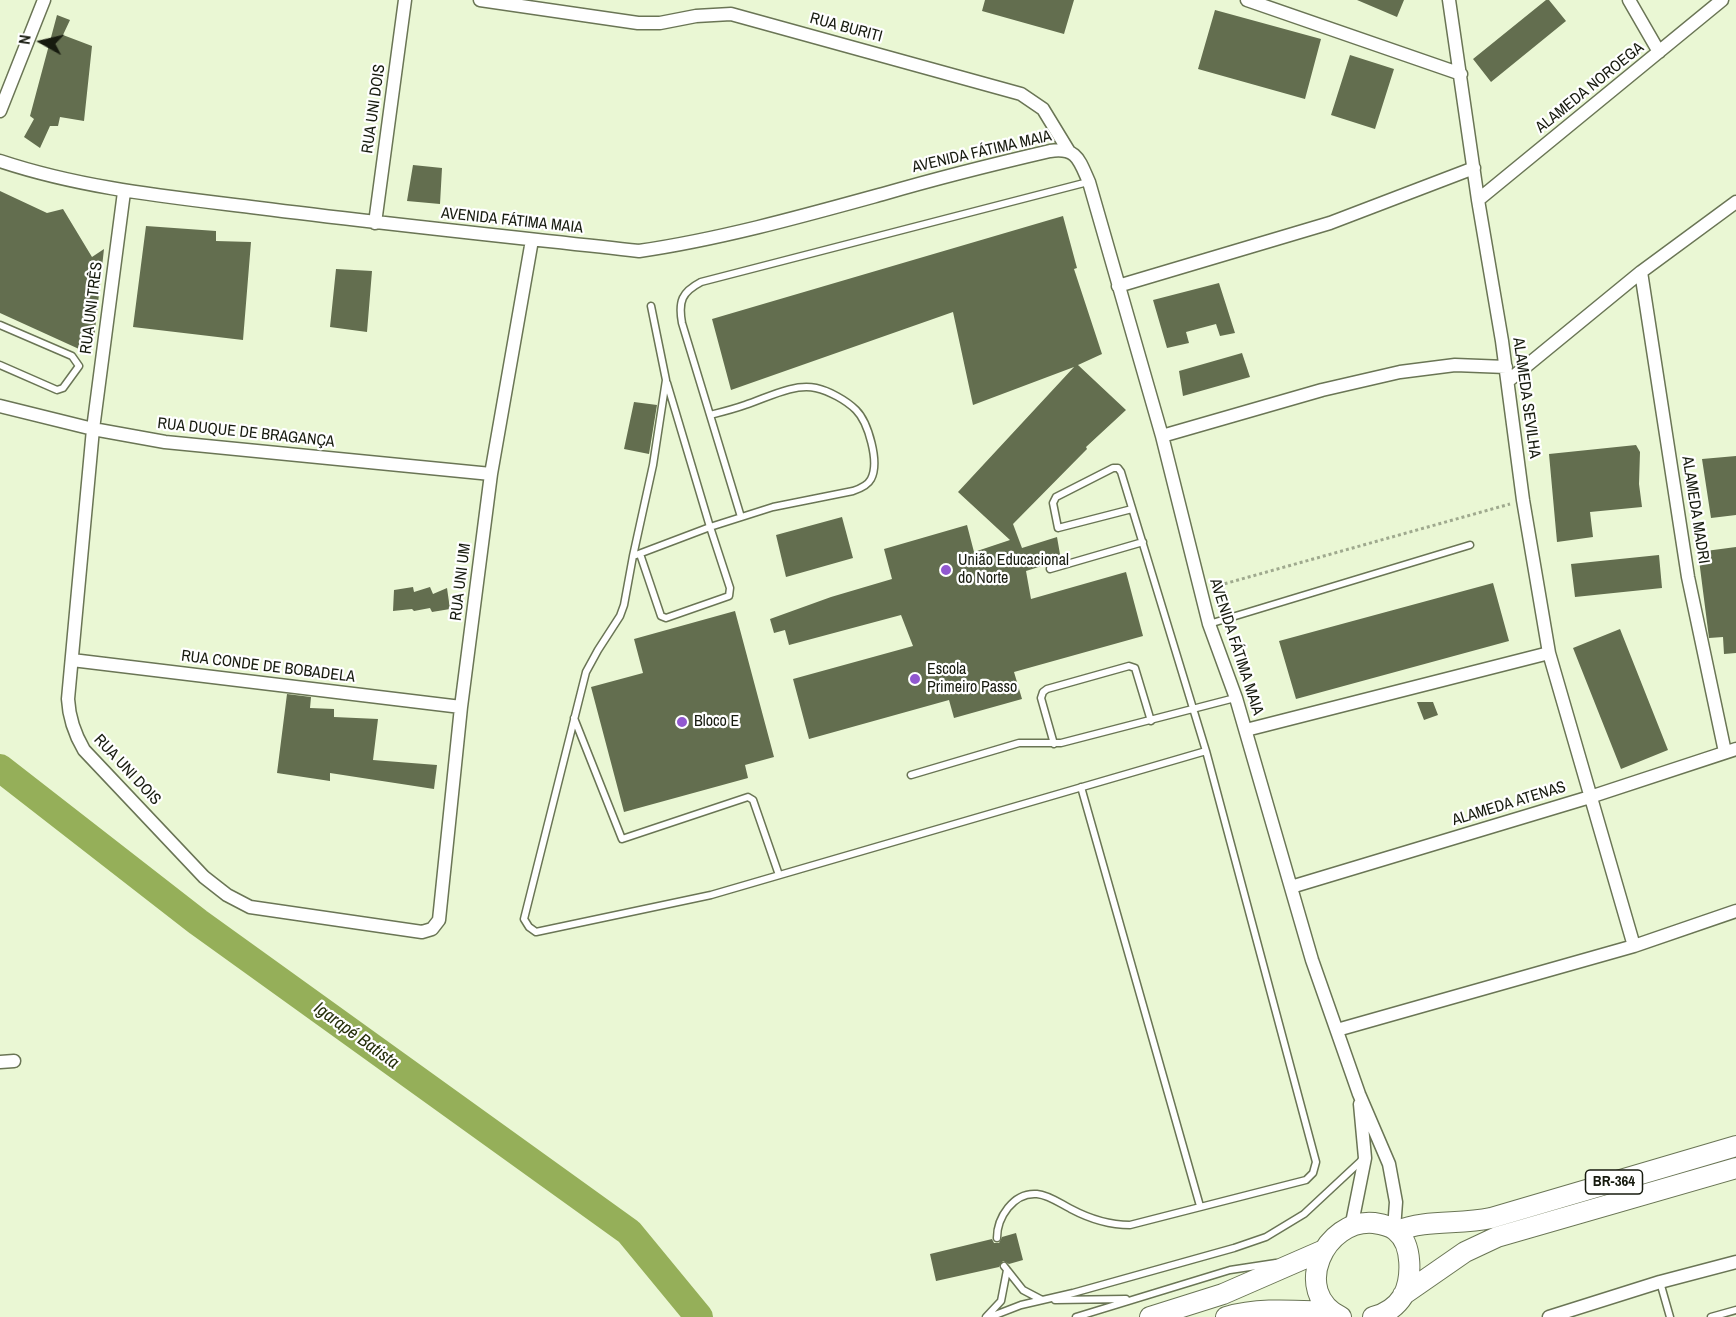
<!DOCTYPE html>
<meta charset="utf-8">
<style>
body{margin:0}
#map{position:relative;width:1736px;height:1317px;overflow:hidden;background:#eaf7d4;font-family:"Archivo Narrow",sans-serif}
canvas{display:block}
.north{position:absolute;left:12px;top:12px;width:60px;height:60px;-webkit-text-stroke:4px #fff;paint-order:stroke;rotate:278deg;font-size:16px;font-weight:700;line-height:24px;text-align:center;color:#171b0f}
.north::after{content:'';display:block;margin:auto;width:21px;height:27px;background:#171b0f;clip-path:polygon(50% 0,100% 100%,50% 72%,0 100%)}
</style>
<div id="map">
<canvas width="1736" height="1317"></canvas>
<div class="north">N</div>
</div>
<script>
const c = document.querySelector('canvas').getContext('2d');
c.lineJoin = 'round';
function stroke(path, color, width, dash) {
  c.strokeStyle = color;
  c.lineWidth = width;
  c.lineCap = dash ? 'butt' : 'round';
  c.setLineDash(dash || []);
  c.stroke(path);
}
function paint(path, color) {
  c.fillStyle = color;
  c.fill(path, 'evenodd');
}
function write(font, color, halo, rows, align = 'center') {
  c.font = font + ' "Archivo Narrow",sans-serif';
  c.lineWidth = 4.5;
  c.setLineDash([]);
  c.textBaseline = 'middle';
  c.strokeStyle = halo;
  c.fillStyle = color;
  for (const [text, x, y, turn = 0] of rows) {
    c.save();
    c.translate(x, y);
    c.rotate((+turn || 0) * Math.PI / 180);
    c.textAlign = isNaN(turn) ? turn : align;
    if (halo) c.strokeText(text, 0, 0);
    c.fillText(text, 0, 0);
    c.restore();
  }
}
stroke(new Path2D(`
 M0,768L198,922L629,1232L699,1317`), '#95af59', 28);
paint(new Path2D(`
 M985,0H1074L1064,34L982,11Z
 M1357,0H1404L1397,17Z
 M1546,0H1549L1566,21L1491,82L1473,59Z
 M1215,10L1321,39L1305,99L1198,69Z
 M57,15L70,20L63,35L92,46L84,121L60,117L58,126H50L40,148L24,137L34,119L30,116Z
 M1350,55L1394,69L1375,129L1331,115Z
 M413,165L442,168L440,204L407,201Z
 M0,191L47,213L63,209L92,257L104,249L94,339L90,354L0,313Z
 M1063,216L1077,268L1074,269L1102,354L1078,365L1126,410L1086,447L1087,449L1013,524L1022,548L1057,537L1061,560L1026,571L1031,599L1126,572L1143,636L1014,672L1022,699L954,718L949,700L809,739L793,679L913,646L901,615L789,645L785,630L774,633L770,619L831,597L892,579L884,549L967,525L974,552L1010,540L958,492L1074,367L973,405L953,312L731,390L712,319Z
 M146,226L216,231V241L251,242L243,340L133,327Z
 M336,269L372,271L367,332L330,327Z
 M1219,283L1235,333L1220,336L1216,324L1186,332L1189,343L1167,348L1153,300Z
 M1242,353L1250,377L1183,396L1179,371Z
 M634,402L657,405L649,454L624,449Z
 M1636,445L1640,452L1639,484L1642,507L1590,512L1593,537L1557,542L1549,454Z
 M1736,456V515L1711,518L1702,459Z
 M842,517L853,558L786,577L776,535Z
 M1736,547V653L1724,654L1723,637L1709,638L1698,552Z
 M1659,555L1662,588L1575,597L1571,564Z
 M1493,583L1509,641L1296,699L1279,641Z
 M413,587L414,592L430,587L433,594L447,588L450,609L432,612L430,608L414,611L412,609L393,611L394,590Z
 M735,611L774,757L745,765L748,778L624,812L591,687L643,673L634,639Z
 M1620,629L1668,750L1621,769L1573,648Z
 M287,694L311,697L310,708L334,709V717L378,719L373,760L437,765L434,789L330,773V781L277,773Z
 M1417,702H1433L1438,715L1424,720Z
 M1016,1233L1023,1260L1009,1264L1003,1261L999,1267L936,1281L930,1254L992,1239L994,1243H999L1002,1237Z`), '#636e4f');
const service = new Path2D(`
 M651,306L666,380L653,465L633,556L624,605L620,616L598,650L586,672L524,919L529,927L536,932L711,895L1206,751
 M0,325L72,356L79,366L63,388L57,390L0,365
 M741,517L682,323C678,301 682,292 701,282L1088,182
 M640,554L661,616L666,618L729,596L730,588L710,527L773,507L853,491C859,489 868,485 871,479C880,462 868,422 856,410C846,400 829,391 816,388C793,383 767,398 745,405C734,409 722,412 710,415
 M636,555L710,527L667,383
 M1050,569L1143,542
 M1209,624L1470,545
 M574,718L622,839L748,797L753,800L779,875
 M1054,744L1041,698L1043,692L1047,689L1129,666L1135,668L1151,721
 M911,775L1019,743H1061L1235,698
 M1081,787L1200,1206
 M997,1238C997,1218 1013,1192 1037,1194C1049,1195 1061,1204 1071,1209C1090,1219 1109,1225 1130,1225L1306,1180L1313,1173L1316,1162L1206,751L1121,472L1118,468H1113L1056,497L1053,503L1058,528L1132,509
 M1004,1266L1023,1290L1042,1300
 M1660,1282L1670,1317
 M1055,1300L1126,1299
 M986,1317L1001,1301L1007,1270
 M990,1317L1021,1305L1073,1293L1234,1248L1266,1237L1304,1214L1362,1160
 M1076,1317L1230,1270L1276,1263
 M1711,1317L1736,1310`);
const minor = new Path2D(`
 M480,0L638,23H660L696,16L731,14L1021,94L1043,109L1068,150
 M1247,0L1461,74
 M1449,0L1478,200L1502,341L1523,500L1549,653L1634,946
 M1629,0L1659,52
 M0,111L44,0
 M0,161C84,189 171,197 259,208C385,224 512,237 639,251C721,239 803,216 883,194C938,178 994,164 1050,151C1077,147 1079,160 1089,182L1162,436L1209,624L1236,698L1312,960L1359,1094L1389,1164L1396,1202L1394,1229
 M124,192L93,429L68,699C69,718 74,733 84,750L204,877L227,895L250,907L422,932L432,929L439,920L461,707L491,474L532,240
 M1478,200L1722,0
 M375,223L405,0
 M1641,272L1688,577L1725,752
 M1118,286L1330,223L1474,168
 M1508,381L1641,272L1736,202
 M0,406L93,429L165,442L491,474
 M1162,436L1322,390L1400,372L1455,365L1506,367
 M72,660L461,707
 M1246,730L1549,653
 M1291,887L1590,797L1736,749
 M1337,1030L1634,946L1736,911
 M0,1062L14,1061
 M1351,1228L1365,1158L1360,1104
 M1549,1317L1660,1282L1736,1262`);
const primary = new Path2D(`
 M1397,1231C1426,1219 1460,1225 1491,1218L1736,1146
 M1403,1295L1465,1252L1497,1237L1736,1168
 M1150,1317L1223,1294L1324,1250
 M1226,1317C1261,1307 1296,1311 1332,1312
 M1341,1317C1290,1292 1325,1218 1374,1223C1381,1224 1391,1226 1396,1231C1413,1244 1412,1279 1403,1296C1396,1307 1385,1314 1373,1317`);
stroke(service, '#6a7555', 9);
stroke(minor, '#6a7555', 15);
stroke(primary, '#6a7555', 22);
stroke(new Path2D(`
 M1213,587L1510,504`), '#9fa98e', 3, [3, 3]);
stroke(service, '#fff', 6);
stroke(minor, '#fff', 12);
stroke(primary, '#fff', 20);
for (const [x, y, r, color] of [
 [946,570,6,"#9158d0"],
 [915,679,6,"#9158d0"],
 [682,722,6,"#9158d0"]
]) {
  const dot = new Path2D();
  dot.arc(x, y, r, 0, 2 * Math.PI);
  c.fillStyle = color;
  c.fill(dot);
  stroke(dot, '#fff', 2);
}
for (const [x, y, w] of [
 [1614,1182,57]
]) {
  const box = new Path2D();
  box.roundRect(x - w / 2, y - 12, w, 24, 4.5);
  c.fillStyle = '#fff';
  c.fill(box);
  stroke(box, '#171b0f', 1.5);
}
write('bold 15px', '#171b0f', null, [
 ["BR-364",1614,1182]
]);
write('16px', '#171b0f', '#fff', [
 ["RUA BURITI",846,28,15],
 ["ALAMEDA NOROEGA",1590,88,-39],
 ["RUA UNI DOIS",374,109,-82],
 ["AVENIDA FÁTIMA MAIA",982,152,-13],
 ["AVENIDA FÁTIMA MAIA",512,221,6],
 ["RUA UNI TRÊS",92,308,-83],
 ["ALAMEDA SEVILHA",1526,398,82],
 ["RUA DUQUE DE BRAGANÇA",246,433,6],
 ["ALAMEDA MADRI",1695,510,81],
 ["RUA UNI UM",461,582,-83],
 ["AVENIDA FÁTIMA MAIA",1236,647,72],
 ["RUA CONDE DE BOBADELA",268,667,7],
 ["RUA UNI DOIS",127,770,47],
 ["ALAMEDA ATENAS",1509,804,-17]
]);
write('16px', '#171b0f', '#fff', [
 ["União Educacional",958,561],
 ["do Norte",958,579],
 ["Escola",927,670],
 ["Primeiro Passo",927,688],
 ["Bloco E",694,722]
], 'left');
write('italic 18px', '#252f0a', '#fff', [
 ["Igarapé Batista",356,1036,36]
]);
</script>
